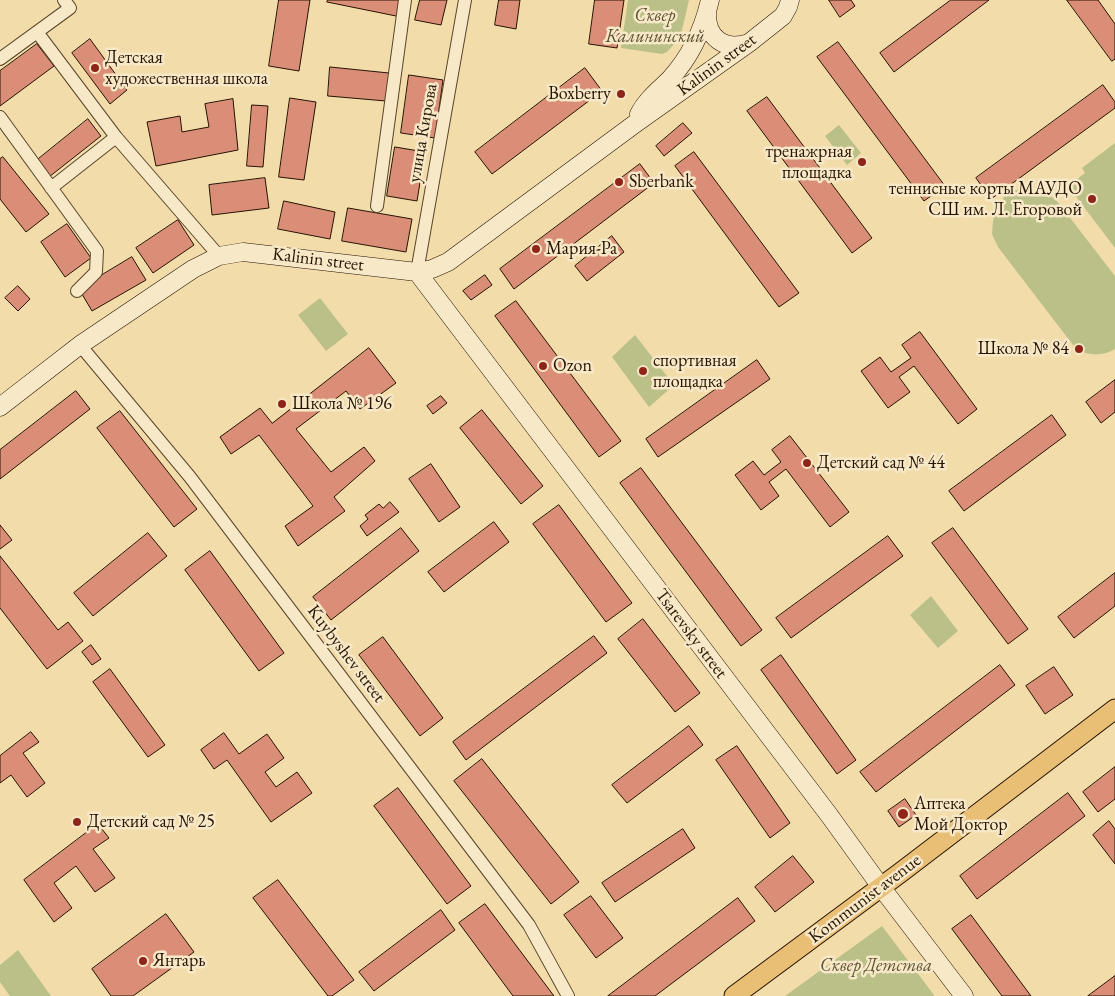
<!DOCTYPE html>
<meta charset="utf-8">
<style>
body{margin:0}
canvas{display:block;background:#f2dcaa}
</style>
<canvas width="1115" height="996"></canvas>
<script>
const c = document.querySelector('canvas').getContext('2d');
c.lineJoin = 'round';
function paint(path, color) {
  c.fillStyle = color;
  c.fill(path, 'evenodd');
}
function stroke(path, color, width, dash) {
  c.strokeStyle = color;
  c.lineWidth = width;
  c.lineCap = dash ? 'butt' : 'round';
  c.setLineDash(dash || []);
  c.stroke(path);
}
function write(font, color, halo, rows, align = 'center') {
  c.font = font + ' "EB Garamond",serif';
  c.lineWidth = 5;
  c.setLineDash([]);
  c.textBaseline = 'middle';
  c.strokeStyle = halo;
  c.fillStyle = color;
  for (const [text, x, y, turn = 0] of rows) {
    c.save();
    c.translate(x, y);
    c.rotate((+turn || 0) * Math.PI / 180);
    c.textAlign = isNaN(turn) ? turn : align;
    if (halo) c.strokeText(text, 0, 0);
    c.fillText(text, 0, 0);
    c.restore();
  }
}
paint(new Path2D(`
 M628,0H689L682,30L678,40L667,52L662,54L621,48Z
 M839,125L861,153L847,165L825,136Z
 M1115,143V248L1068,186L1085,173L1082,168Z
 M1019,189C1037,189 1043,190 1057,201L1115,276V349C1106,355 1093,356 1083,352C1080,351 1076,347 1073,345L998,247L992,234L993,221L997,206L1005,196Z
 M320,298L348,334L326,351L298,315Z
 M635,335L674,385L649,407L612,357Z
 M931,596L958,631L938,648L910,615Z
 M882,926L934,995L933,996H785Z
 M18,950L51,996H10L0,982V965Z`), '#bac088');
const building = new Path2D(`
 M279,0H310L299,71L269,66Z
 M328,0H404L401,17L327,2Z
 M420,0H447L441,25L415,20Z
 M499,0H520L516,29L495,25Z
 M595,0H624L617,48L589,44Z
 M829,0H851L855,6L840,17Z
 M951,0H989L894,72L880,53Z
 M1067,0H1098L1115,24V59L1112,61Z
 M90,39L127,90L110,104L72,53Z
 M838,42L945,186L924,201L817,57Z
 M37,44L54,66L0,106V71Z
 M330,67L389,73L386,101L328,96Z
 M585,68L602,91L492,174L475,152Z
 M409,75L443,80L435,138L401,133Z
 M1103,85L1115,102V108L991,199L976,178Z
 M767,97L872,238L852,253L747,111Z
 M290,98L316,102L304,180L279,177Z
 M233,99L238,150L156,166L147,122L180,116L182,132L209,127L205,104Z
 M252,105L268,106L263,167L247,166Z
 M88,119L101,136L49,177L36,161Z
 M683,123L692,133L664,156L656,146Z
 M395,147L425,152L417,201L387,196Z
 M694,152L799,293L779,307L675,166Z
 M3,157L49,214L26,232L0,199V159Z
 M640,164L654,183L514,289L500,269Z
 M265,178L269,208L212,215L209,185Z
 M284,201L335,212L330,239L278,229Z
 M348,208L412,219L406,252L342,241Z
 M178,220L194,245L153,273L136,248Z
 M67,224L91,258L65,277L41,242Z
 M612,236L624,252L587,281L575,266Z
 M132,257L146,280L92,311L79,289Z
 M485,275L492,285L471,300L463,291Z
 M18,286L30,299L18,311L5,298Z
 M516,301L621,441L599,457L495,316Z
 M920,332L977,409L958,424L914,366L899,377L910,392L888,408L861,371L880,357L891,372L911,358L902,345Z
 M369,348L396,383L360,409L346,391L296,429L331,472L364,447L375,461L334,497L345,511L298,546L285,526L313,506L259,435L231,454L220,437L260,408L272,423Z
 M757,360L770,379L658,457L646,439Z
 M1115,380V412L1101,423L1086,402Z
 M76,391L90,409L0,479V450Z
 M441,396L447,403L433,414L427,406Z
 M482,410L543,486L521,504L460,428Z
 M120,411L197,509L174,527L97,428Z
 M1052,415L1066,435L964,511L949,491Z
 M790,436L849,512L830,527L786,469L769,482L779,496L761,510L735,475L753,461L764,475L781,462L772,450Z
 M431,464L460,507L439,522L409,479Z
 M641,468L762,630L741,646L620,483Z
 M390,502L399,512L367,536L360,526L368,519L365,515L379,504L383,508Z
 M559,505L632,603L606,622L533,524Z
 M494,522L509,542L444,592L428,572Z
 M0,525L12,540L0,549Z
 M401,528L419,551L331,620L313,597Z
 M953,528L1028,629L1008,644L932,543Z
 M148,533L167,556L93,616L74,593Z
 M888,536L903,556L791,638L776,618Z
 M210,551L284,653L259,671L185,570Z
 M0,556L58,630L68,622L83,641L47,669L0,608Z
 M1115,573V606L1074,638L1058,617Z
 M643,619L700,693L675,712L618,639Z
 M594,636L607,653L466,760L453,742Z
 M383,637L443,718L420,736L359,655Z
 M91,645L101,659L92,665L82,652Z
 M781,655L856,760L837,774L761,670Z
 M1000,665L1015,685L876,792L860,772Z
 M1054,667L1073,695L1045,714L1026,686Z
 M110,669L165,745L148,757L93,682Z
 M689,726L703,745L627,803L612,785Z
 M31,732L39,742L23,753L45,783L27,797L11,775L0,783V756Z
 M224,733L239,754L267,734L284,758L265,772L276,787L297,772L312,793L271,822L227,760L214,769L201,750Z
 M737,746L790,823L770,838L716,760Z
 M482,759L579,882L551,904L454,781Z
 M1115,767V799L1098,812L1083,792Z
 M398,788L471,886L447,904L374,806Z
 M1068,793L1085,816L977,899L960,876Z
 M905,799L916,815L899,827L888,811Z
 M1109,821L1115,829V864L1093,835Z
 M98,824L109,838L93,849L115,878L95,892L76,866L54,883L72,908L54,922L24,880Z
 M683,829L695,848L615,902L602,883Z
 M793,856L814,882L775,912L755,887Z
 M278,880L354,980L332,996H328L253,898Z
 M591,896L623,938L596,958L564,915Z
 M738,898L755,921L655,996H608Z
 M485,904L554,996H513L459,923Z
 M441,910L455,930L374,991L359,972Z
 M166,914L194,952L133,996H111L92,969Z
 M971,915L1031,996H1002L952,929Z
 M1115,976V996H1088Z`);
paint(building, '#da8e77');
stroke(building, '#261300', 1);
const street = new Path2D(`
 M37,32L116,137
 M0,59L70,8L64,0
 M0,117L97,251L96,272L77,291
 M51,188L116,137L219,256
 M377,206L405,0
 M417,272L465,0
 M80,345L190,477L529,925L568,996`);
const secondary = new Path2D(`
 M707,12C706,38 724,51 749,43
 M639,114C646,100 659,90 670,79C691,56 703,30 710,0
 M417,272L829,815L881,887L964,996
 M0,407L80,345L193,269L219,256L243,252L417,272L432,269L448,262L636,123L749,43L783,16L788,7L790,0`);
const primary = new Path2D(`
 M734,996L900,873L1115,709`);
stroke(street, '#59452a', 14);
stroke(secondary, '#261300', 19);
stroke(primary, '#261300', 21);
stroke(street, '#f7e8c8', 12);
stroke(secondary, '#f7e8c8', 18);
stroke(primary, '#e9be75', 19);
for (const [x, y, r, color] of [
 [95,68,5,"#8f2418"],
 [621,94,5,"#8f2418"],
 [862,162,5,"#8f2418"],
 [619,182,5,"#8f2418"],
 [1092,199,5,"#8f2418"],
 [536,249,5,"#8f2418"],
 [1079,349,5,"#8f2418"],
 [543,366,5,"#8f2418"],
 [643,371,5,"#8f2418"],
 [282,404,5,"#8f2418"],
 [807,463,5,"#8f2418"],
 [903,814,6,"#8f2418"],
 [77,822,5,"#8f2418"],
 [143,961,5,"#8f2418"]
]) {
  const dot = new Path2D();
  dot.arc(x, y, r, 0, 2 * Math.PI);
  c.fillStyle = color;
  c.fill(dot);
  stroke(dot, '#f7e8c8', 2);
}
write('italic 18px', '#5a5030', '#f7e8c8', [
 ["Сквер",655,16],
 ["Калининский",655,37],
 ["Сквер Детства",876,966]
]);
write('18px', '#261300', '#f7e8c8', [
 ["Детская",105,58],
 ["художественная школа",105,79],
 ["Boxberry",611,94,"right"],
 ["тренажрная",852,152,"right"],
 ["площадка",852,173,"right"],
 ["Sberbank",629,182],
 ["теннисные корты МАУДО",1082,189,"right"],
 ["СШ им. Л. Егоровой",1082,210,"right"],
 ["Мария-Ра",546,249],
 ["Школа № 84",1069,349,"right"],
 ["спортивная",653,361],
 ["площадка",653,382],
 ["Ozon",553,366],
 ["Школа № 196",292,404],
 ["Детский сад № 44",817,463],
 ["Аптека",914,804],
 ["Мой Доктор",914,825],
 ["Детский сад № 25",87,822],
 ["Янтарь",153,961]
], 'left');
write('18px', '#261300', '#f7e8c8', [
 ["Kalinin street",717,65,-36],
 ["улица Кирова",423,133,-80],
 ["Kalinin street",318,260,7],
 ["Tsarevsky street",691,634,53],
 ["Kuybyshev street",346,654,53],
 ["Kommunist avenue",865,899,-37]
]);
</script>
